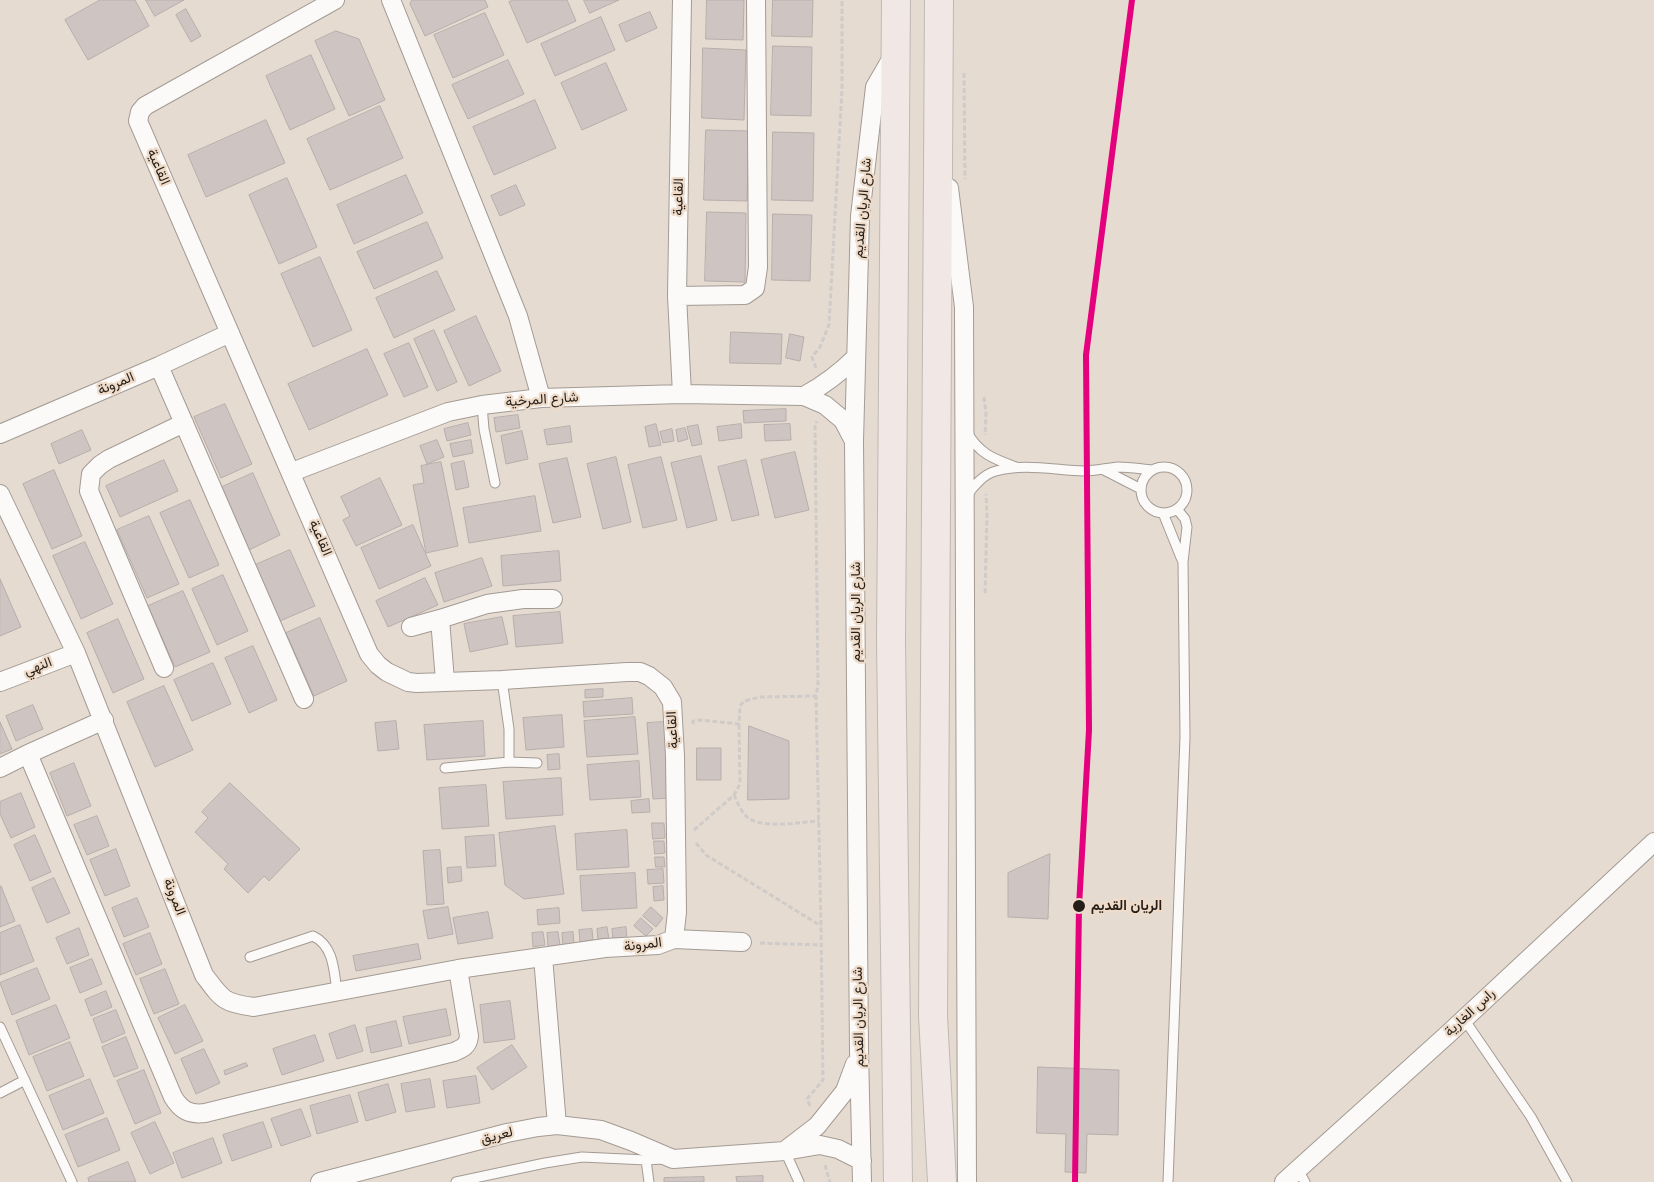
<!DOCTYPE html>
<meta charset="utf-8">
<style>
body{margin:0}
canvas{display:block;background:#e6dbd1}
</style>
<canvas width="1654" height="1182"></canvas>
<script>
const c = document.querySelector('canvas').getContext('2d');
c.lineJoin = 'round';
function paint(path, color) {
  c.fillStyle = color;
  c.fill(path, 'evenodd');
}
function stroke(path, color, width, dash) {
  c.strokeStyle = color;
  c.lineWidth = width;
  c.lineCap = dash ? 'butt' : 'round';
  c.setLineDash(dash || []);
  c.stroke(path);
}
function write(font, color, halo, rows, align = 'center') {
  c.font = font + ' "Varela Round",Vazirmatn,sans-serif';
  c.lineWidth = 4.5;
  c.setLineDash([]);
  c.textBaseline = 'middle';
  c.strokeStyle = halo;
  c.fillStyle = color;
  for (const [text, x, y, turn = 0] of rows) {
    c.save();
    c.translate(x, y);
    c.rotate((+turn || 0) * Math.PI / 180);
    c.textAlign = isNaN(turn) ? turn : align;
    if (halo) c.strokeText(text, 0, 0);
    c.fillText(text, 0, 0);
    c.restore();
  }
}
const building = new Path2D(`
 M100,0H135L149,26L88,60L65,20Z
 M146,0H184L155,16Z
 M412,0H485L488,7L425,36L410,4Z
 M514,0H567L576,21L527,43L509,2Z
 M584,0H619L590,13Z
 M707,0H744L743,40L706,39Z
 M773,0H813L812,37L772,36Z
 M186,9L201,36L191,42L176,15Z
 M650,12L657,28L626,42L619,25Z
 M485,13L504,55L453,78L434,35Z
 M601,17L615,50L555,76L541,44Z
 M336,31L359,39L385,100L349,116L315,41Z
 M773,46L812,47L811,116L771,115Z
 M703,48L746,50L744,120L702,118Z
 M311,55L335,109L290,130L266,76Z
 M508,60L524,94L468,119L452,85Z
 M606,63L627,110L582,130L561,83Z
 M535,100L556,148L494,175L473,127Z
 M380,106L403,158L330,190L307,139Z
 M266,120L285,163L206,197L188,155Z
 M706,130L749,131L747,201L704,200Z
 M773,132L814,133L813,201L772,200Z
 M406,175L423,213L354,244L337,205Z
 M287,178L317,247L279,264L249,195Z
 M516,185L525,205L500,216L491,196Z
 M707,212L746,213L745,282L705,281Z
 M773,214L812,215L810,281L772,280Z
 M427,222L443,258L374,289L357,252Z
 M320,257L352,330L313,347L281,274Z
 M437,271L455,310L394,338L376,298Z
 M476,316L501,371L469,386L444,331Z
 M434,330L457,382L437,391L414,339Z
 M731,332L782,334L781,364L730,363Z
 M790,334L804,337L800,361L786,358Z
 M409,343L428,387L404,397L384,354Z
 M367,349L388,395L309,430L288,384Z
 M225,404L252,464L221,478L194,417Z
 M786,409V421L744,423L743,411Z
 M518,415L520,428L496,432L494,418Z
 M468,423L471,435L447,441L444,429Z
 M656,424L661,445L649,447L645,427Z
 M741,424L742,438L719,441L717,427Z
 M790,424L791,440L765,441L764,425Z
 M698,425L702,444L692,446L687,427Z
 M570,426L572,442L547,445L544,430Z
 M685,428L688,439L678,442L676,430Z
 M672,429L674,441L663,443L660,432Z
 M82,430L91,450L59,464L51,444Z
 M522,431L528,459L506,464L501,436Z
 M437,440L444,457L427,464L420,446Z
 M471,440L473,453L453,457L450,444Z
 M795,452L809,510L775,518L761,460Z
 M701,456L717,520L687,528L671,463Z
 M616,457L631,522L603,529L587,464Z
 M661,457L677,520L643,528L628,465Z
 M567,458L581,517L553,523L539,464Z
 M164,460L178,491L120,517L106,486Z
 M746,460L759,515L732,521L718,467Z
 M464,461L469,487L456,490L451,464Z
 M441,462L458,546L426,553L413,485L424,483L421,466Z
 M54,470L82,536L52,549L23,484Z
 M253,473L280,535L249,550L222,487Z
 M380,478L402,525L356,546L343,520L350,516L341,497Z
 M535,496L541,531L469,543L463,508Z
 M190,500L219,565L189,578L160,513Z
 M149,516L179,584L147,598L117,530Z
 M413,525L431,566L379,589L361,548Z
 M85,542L113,604L81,619L53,556Z
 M290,550L315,606L280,621L255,565Z
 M559,551L561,581L503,586L501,556Z
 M482,558L492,586L444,602L435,573Z
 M223,575L248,631L217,645L192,589Z
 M425,578L438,605L388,627L376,601Z
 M0,579L21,627L0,636Z
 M183,591L210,652L175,667L148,606Z
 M560,612L563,643L516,647L513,616Z
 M502,617L508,644L470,652L464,624Z
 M320,618L347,681L314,696L286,633Z
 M118,619L144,679L113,693L87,633Z
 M253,646L277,700L249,713L225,658Z
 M213,663L231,704L192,721L174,680Z
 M164,686L193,750L155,767L127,702Z
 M603,689V697L585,698V690Z
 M632,698L633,714L584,717L583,702Z
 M33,705L43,729L16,741L6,716Z
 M562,715L564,747L526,750L523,718Z
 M635,717L638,754L587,757L584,721Z
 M396,721L399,749L378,751L375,723Z
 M483,721L485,756L427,760L424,725Z
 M0,722L12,749L0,754Z
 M664,722L670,798L653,799L647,723Z
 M749,726L789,741V799L748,800Z
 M697,748H721V780H697Z
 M559,754L560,769L548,770L547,755Z
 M639,761L641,797L590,800L587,765Z
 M74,763L91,806L67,816L50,773Z
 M561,778L563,815L506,819L503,782Z
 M230,783L300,849L269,881L264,876L248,893L224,869L228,864L195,832L208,818L202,812Z
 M486,785L489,826L442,829L439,788Z
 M21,793L35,827L11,838L0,814V802Z
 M649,799L650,812L632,813L631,801Z
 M97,816L109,846L87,855L74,825Z
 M652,823H664L665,838L653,839Z
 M555,826L564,894L524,899L505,885L499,833Z
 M627,830L629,867L577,870L575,834Z
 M35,835L51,872L30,881L14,845Z
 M494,835L496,866L467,868L465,837Z
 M654,841H664L665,853L655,854Z
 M116,849L130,886L105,896L90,860Z
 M440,850L444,904L427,905L423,851Z
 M1050,854L1048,919L1008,917V873Z
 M655,857H664L665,867H656Z
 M461,867L462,881L448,883L447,868Z
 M663,869L664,883L648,884L647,870Z
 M635,873L637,908L582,911L580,876Z
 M54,878L70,913L47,923L32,888Z
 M1,886L15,921L0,927V887Z
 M663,886L664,900L654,901L653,887Z
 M137,898L149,927L124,937L112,908Z
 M448,907L453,934L428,939L423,911Z
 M651,907L663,918L656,927L643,916Z
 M559,908L560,923L538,925L537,910Z
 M488,912L493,938L458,944L453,918Z
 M641,918L653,929L646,936L634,926Z
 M20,925L34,961L0,975V933Z
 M607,927L609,939L598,940L597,929Z
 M626,927L627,939L613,941L612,929Z
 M79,928L89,955L67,964L56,938Z
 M592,929L593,940L580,942L579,930Z
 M543,932L545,945L533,947L532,933Z
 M558,932L560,945L548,947L547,933Z
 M573,932L574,944L563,946L562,933Z
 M150,933L162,964L136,975L123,944Z
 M418,944L421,959L356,971L353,956Z
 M92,959L102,984L80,993L70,968Z
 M37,968L50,999L12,1015L0,983Z
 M165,969L179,1004L154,1014L140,979Z
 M106,991L112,1007L91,1016L85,1000Z
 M510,1001L515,1039L484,1043L480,1005Z
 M56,1005L70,1038L29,1055L16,1021Z
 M185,1005L203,1041L175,1054L158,1018Z
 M446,1009L451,1035L409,1044L403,1017Z
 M116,1010L125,1033L102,1043L93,1019Z
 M396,1021L402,1046L371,1053L366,1028Z
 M355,1025L363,1051L337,1059L329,1034Z
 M315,1035L324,1061L282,1075L273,1049Z
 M126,1037L138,1068L114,1077L102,1047Z
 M70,1042L84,1076L47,1091L33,1057Z
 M512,1045L527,1067L492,1090L477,1068Z
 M204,1049L220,1083L196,1094L181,1059Z
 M246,1063L248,1066L225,1075L224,1071Z
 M1038,1067L1119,1070L1118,1135L1087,1134L1086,1173L1065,1172L1066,1134L1037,1133Z
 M144,1070L161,1113L135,1124L117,1081Z
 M476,1076L480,1103L447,1108L443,1081Z
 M90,1079L104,1113L63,1130L49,1096Z
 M430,1079L435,1107L406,1112L401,1084Z
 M388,1084L396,1112L366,1121L358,1093Z
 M350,1095L358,1122L317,1134L310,1106Z
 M301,1109L311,1136L281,1146L271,1119Z
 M107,1118L120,1150L78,1167L65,1135Z
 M155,1122L174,1163L150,1174L131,1133Z
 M263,1122L272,1147L232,1161L223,1135Z
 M213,1138L222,1163L182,1178L173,1153Z
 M128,1162L136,1182H89L88,1178Z
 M763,1176V1182H737L736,1177Z
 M704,1177V1182H664V1178Z`);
paint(building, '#cec4c2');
stroke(building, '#b7aeab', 1);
const lane = new Path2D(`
 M482,405L484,429L495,483
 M967,432C979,454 994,459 1016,467
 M1141 490a23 23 0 1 1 46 0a23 23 0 1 1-46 0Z
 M1104,470L1141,489
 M967,496C973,486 984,474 996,471C1023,463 1055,470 1084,471C1095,471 1107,468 1118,467C1129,467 1141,469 1152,470
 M1163,513L1182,560
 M509,762L537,763
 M445,768L509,762V729L502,680
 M250,957L313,936C334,946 334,971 337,992
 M1464,1019L1531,1117L1567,1182
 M0,1027L72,1182
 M0,1093L25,1080
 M785,1151L799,1182
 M646,1160L649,1182
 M1298,1170L1305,1182
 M456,1182L545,1163L582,1157L646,1160L663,1159
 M1168,1182L1185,737L1183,562L1187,527L1185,519L1177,509`);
const street = new Path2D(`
 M335,0L145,106L140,112L138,121L369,654L378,665L387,672L408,682L417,683L502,680L627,672H640L649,676L663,687L672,702L675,756L677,912L674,939
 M391,0L518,316L541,398
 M682,0L677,296L682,394
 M949,188L964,307L967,1182
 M677,296L745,295L755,288L758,267L756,0
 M159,366L304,699
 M804,396C824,385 840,373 856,357
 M0,434L159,366L230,333
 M292,472L448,412L482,405L541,398L682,394L804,396L825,405L843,420L854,441
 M0,494L76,653L204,975C222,999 223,1003 254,1007L458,969L605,948L658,945L674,939L742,942
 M411,627L440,619
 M164,668L89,491L91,474L100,465L109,459L184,423
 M445,681L440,619L487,604L523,599H553
 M0,682L76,653
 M104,720L28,754L173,1097C181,1110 189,1115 205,1113L454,1052C463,1048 468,1046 469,1036L458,969
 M0,768L28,754
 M543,957L557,1125
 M787,1149L817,1126L845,1091L855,1064
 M320,1182L507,1133L538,1127L557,1125L601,1130L631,1141L673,1159L785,1151L820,1145L838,1149L862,1161
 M862,1182L859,1051L854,441L860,216L875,87L893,56
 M1284,1182L1447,1035L1654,842`);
const highway = new Path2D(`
 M896,0L891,640L898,1182
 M939,0L933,1016L942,1182`);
stroke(lane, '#a39b94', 11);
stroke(street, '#a39b94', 20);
stroke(highway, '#beb9b3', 30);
stroke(new Path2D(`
 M964,73L965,179
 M816,368L812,357L820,347L829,325L842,89V0
 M984,397L986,414L985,435
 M985,593L987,515L986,494
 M693,724V721L699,720L739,724L740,706L744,701L760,697L816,696
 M734,795C737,802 741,811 746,816C760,830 800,822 819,821
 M694,830L734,795L740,784L739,724
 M696,843L706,855L821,926
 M760,943L822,945
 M810,1106L807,1099L823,1080L821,926L816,696L818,685L815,427L817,421
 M825,1165L830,1182`), '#cecbc8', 3, [5, 2.5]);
stroke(lane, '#fbfaf8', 9);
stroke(street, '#fbfaf8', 18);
stroke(highway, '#f1e7e4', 28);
stroke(new Path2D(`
 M1075,1182L1079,906L1089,730L1086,355L1132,0`), '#e5007d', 6);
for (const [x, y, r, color] of [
 [1079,906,7,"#251e18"]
]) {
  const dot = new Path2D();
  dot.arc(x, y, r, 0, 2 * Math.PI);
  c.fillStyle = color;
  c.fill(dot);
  stroke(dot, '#eedbc9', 2);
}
write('14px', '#251e18', '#eedbc9', [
 ["القاعية",158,167,67],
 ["القاعية",679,197,-89],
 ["شارع الريان القديم",863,208,-85],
 ["المرونة",116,384,-23],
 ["شارع المرخية",542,400,-4],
 ["القاعية",320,538,67],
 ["شارع الريان القديم",856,612,-90],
 ["النهي",38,667,-21],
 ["القاعية",673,730,-93],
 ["المرونة",174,897,69],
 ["المرونة",643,945,-7],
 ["راس الغارية",1470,1013,-43],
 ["شارع الريان القديم",859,1017,-91],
 ["لعريق",497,1136,-14]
]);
write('bold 14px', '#251e18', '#eedbc9', [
 ["الريان القديم",1091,906]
], 'left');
</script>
